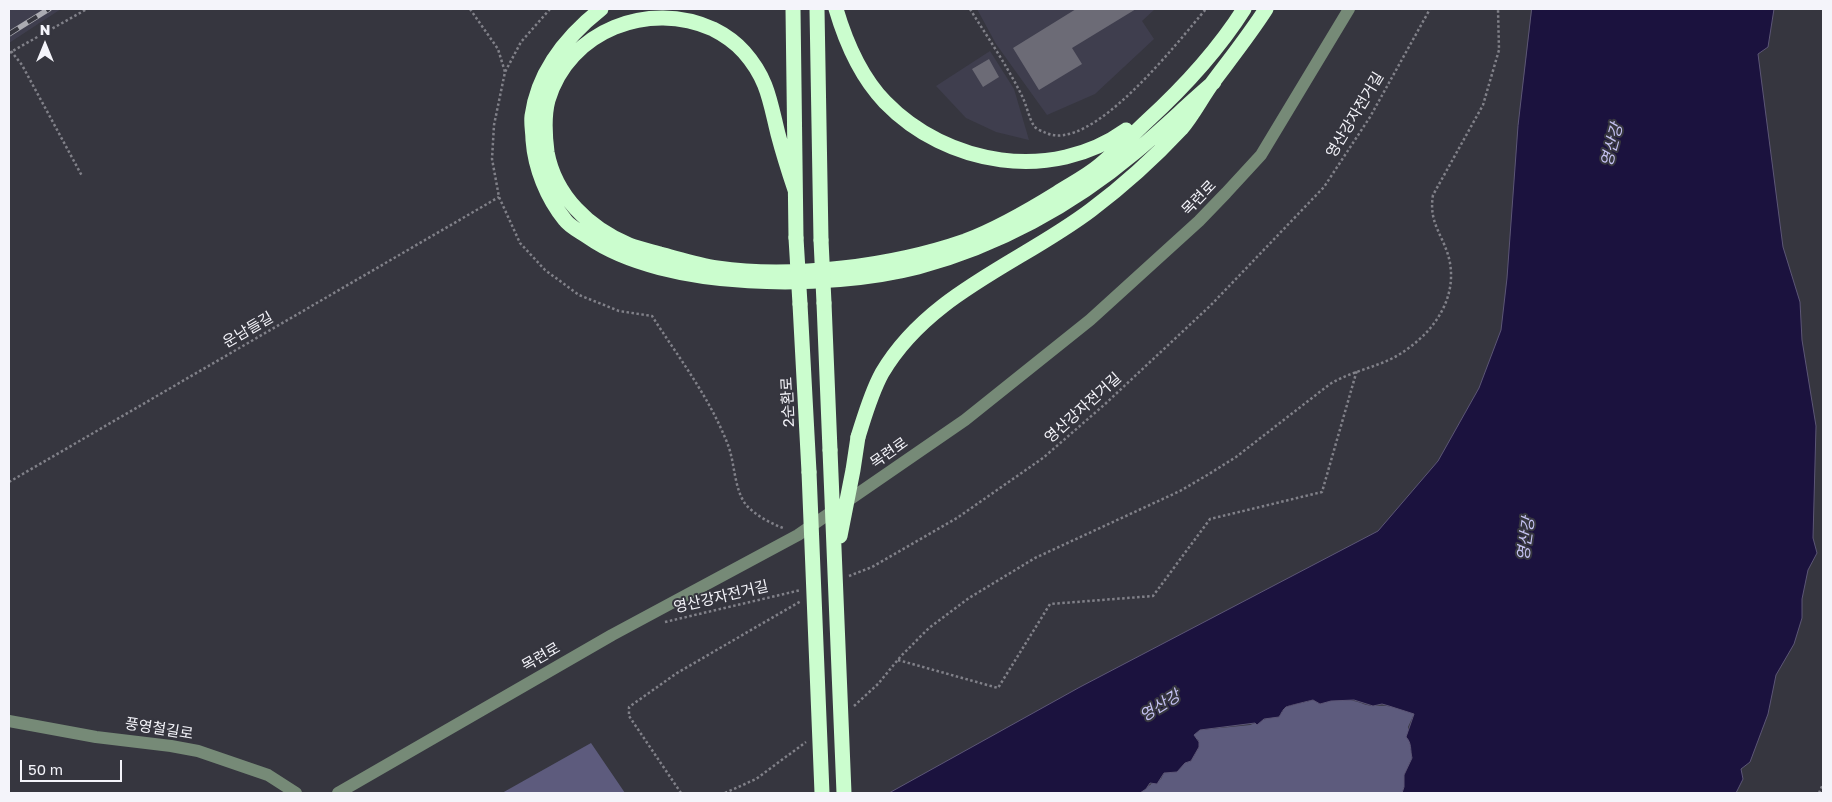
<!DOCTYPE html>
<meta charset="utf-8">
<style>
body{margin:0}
#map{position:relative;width:1832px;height:802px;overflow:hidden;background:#36363f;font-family:"Golos Text",sans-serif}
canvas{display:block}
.frame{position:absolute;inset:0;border:10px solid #f4f4fa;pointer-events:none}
.north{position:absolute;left:20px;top:20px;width:50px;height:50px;-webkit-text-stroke:4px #36363f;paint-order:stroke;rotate:0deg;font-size:14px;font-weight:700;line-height:20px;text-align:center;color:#f4f4fa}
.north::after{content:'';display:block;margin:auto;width:18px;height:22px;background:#f4f4fa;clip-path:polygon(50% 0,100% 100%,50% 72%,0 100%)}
.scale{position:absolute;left:20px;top:760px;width:102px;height:22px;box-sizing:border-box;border:2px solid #f4f4fa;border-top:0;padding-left:6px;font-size:15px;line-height:18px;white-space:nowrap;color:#f4f4fa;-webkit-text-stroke:4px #36363f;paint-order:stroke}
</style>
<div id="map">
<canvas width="1832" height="802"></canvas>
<div class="frame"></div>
<div class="north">N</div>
<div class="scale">50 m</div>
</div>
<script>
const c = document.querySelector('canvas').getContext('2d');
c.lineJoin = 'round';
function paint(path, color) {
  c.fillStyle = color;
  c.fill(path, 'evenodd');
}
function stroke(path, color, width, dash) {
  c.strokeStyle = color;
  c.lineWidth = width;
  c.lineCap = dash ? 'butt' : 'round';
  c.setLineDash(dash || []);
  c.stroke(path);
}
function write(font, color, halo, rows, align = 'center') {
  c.font = font + ' "Golos Text","Noto Sans KR",sans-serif';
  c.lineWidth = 4;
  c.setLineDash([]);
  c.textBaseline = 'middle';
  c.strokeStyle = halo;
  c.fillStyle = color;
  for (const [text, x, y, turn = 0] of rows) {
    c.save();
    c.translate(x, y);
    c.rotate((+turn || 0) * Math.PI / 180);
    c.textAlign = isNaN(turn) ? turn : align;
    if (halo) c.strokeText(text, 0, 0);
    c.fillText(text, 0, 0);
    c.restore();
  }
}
paint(new Path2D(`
 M9,9H61L9,43Z
 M977,9H1155L1142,21L1154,39L1095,94L1047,115L996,44Z
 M990,51L1014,89L1029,140L996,132L966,118L936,86Z`), '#3f3e4e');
paint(new Path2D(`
 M1313,700L1320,704C1330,700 1344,698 1354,701C1360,702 1367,706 1373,706C1388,705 1400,707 1414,714L1408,727L1412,758L1404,775V787L1402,793H1140C1150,786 1149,784 1161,779L1164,773H1171L1185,763L1191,761L1199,747V741L1194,736V733L1200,730L1250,725L1271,717H1279L1285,707Z
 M591,743L625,793H502Z`), '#5d5b7d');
const water = new Path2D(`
 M1532,9H1774L1768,47L1758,54L1783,247L1800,302L1802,340L1816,426L1813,538L1817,553L1808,570L1802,599V618L1794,644L1776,675L1768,714L1750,762L1741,769L1743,779L1736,793H1402L1404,787V775L1412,758C1410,750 1412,743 1406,737L1414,714L1389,706L1382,704L1373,706L1354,700L1331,701L1320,704L1313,700C1309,701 1288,706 1286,707C1283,709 1281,714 1279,717L1264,719L1257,725L1255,723L1200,730L1194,735L1199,742V747L1191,761L1185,763L1177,772L1164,773L1157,784L1150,783L1146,789L1140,793H889L1080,687L1378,531L1438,461L1479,388L1501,330L1507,278L1518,126Z`);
paint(water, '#1b123e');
stroke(water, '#5c5676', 1);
paint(new Path2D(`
 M1076,9H1136L1072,48L1082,64L1039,90L1013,48Z
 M989,59L999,77L983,87L972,69Z`), '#6c6b76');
stroke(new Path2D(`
 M470,9L498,49L505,72
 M550,9L521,42L505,72L494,125L492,159L499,197L520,243L545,270L579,295L619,311L652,316C679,358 710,398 728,445C735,463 734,491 747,506C757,516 770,523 783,528
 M970,9C988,38 1008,67 1023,98C1027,107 1029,118 1034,126C1036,129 1041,131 1044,132C1090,157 1179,40 1206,9
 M11,51L22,65L82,176
 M9,53L87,9
 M9,482L499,197
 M849,576L872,567L957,518L1043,458L1104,405L1211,305L1324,187L1370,117L1430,9
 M665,622L801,590
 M898,660L998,688L1050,604L1153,596L1210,519L1322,492L1357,370
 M854,706L878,684L901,656L929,628L969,598L1035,558L1180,491L1209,474L1236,457L1330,384C1350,372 1373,368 1393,358C1428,339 1457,304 1450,263C1445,236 1428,225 1433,195L1483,105L1499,50L1498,9
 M681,793L629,716V707L677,673L801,601
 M725,793L756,779L806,742
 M1819,793L1823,784`), '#818189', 2.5, [2.5, 2.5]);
stroke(new Path2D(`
 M9,721L96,737L171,746L198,751L268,775L296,793
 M338,793L612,635L798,535L965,420L1090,320L1199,221L1226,193L1261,155L1349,9`), '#768a77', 12);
stroke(new Path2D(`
 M601,9C567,36 538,71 532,116C531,124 533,132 533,140C535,168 547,198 565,220C570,227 581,232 588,237C665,291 829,290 918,267C997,246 1072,205 1134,153C1162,130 1187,105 1214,82
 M793,9L796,238
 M817,9L821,240
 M836,9C846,43 860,76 885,102C947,166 1052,183 1126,130
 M795,190C789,172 783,153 778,134C770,102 768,79 744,52C736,43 725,35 713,29C649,0 569,30 548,100C544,115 545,136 547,152C555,196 589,228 629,245C639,249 650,251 660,254C679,259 698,265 717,268C793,279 893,266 965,241C997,229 1028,211 1057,193C1071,184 1087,176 1100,165C1117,151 1132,135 1147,121C1183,88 1218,50 1244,9
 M824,303L830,450
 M800,304L809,472
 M858,437C865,415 871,393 882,373C929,293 1021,263 1091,210C1123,186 1154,158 1181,129C1193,115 1202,97 1213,82C1231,58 1250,34 1266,9`), '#cbfdce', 15);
const rail = new Path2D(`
 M9,34L49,9`);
stroke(rail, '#ababb2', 5.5);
stroke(rail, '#36363f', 4, [11]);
stroke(new Path2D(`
 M796,238L800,304
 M821,240L824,303
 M830,450L844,793
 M809,472L822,793
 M840,536L853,470L858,437`), '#cbfdce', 15);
write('15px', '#f4f4fa', '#36363f', [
 ["영산강자전거길",1355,115,-59],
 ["목련로",1199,198,-46],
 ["운남들길",248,330,-30],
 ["2순환로",788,402,-93],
 ["영산강자전거길",1083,408,-42],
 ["목련로",889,453,-35],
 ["영산강자전거길",721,597,-13],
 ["목련로",541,657,-30],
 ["풍영철길로",159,729,9]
]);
write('italic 16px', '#c5c2f2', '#36363f', [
 ["영산강",1612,145,-75],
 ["영산강",1526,539,-82],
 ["영산강",1160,706,-32]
]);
</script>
